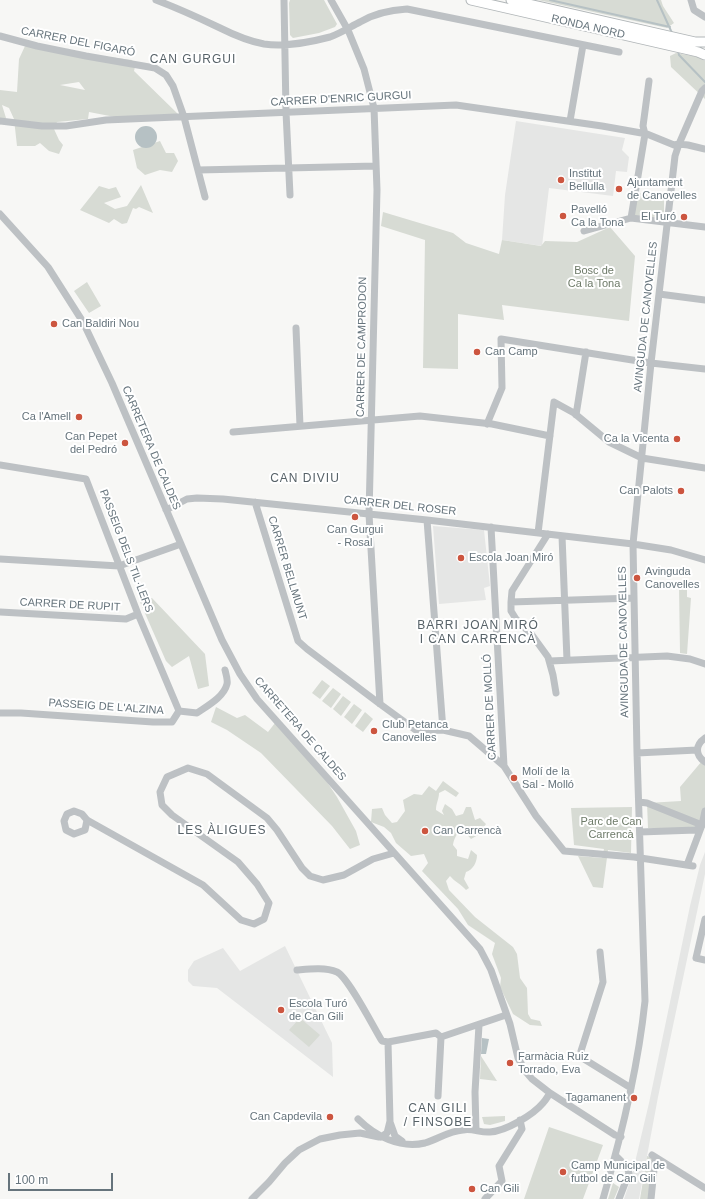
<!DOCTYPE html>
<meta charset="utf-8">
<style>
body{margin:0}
#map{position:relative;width:705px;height:1199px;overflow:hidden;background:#f7f7f5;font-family:Helvetica,sans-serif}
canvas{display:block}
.scale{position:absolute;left:8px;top:1173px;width:105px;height:18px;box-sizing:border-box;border:2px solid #66747c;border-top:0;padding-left:5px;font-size:12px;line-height:14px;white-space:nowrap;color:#66747c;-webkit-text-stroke:3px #fff;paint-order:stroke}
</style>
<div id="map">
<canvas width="705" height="1199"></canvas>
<div class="scale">100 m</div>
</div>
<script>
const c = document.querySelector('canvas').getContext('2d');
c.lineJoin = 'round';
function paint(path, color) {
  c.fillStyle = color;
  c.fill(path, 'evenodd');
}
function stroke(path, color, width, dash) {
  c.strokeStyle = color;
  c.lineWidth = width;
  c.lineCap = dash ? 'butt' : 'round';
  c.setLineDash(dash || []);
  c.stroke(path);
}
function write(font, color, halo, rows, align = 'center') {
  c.font = font + ' Helvetica,sans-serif';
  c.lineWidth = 4;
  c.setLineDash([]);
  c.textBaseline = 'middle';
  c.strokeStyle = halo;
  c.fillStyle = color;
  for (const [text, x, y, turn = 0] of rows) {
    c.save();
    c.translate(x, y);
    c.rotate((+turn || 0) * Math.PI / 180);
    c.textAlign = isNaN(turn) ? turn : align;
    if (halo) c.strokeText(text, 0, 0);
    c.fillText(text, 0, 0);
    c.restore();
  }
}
paint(new Path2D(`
 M516,121L625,138L622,150L629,157L627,172L616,171L613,196L549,188L542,246L502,240L505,195Z
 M433,526L484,530L490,586L484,588L486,600L439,604Z
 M705,852V874L658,1097L639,1199H624L632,1175L649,1103L690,906L700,865Z
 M285,946L332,1043L333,1077L217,988L193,986L188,981V970L194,961L223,948L240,971Z`), '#e5e6e5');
paint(new Path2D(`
 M290,0H324L337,24L335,27L319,33L293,38L290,35L289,3Z
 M538,0H661L663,6L674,23L667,28Z
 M25,46L132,60L135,67L134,71L178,114L115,117L89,112L88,119L57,122L54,129L59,140L63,145L59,154L49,151L40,143L35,146H17L14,119L9,108L2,105L6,118L0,125V90L17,92L19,59ZM79,82L85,90L60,85Z
 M676,53L698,57L705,61V99L671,67L670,56Z
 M160,141L166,153H174L178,161L172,172L160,170L145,175L137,168L133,150Z
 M141,185L153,213L139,207L136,209L133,208L127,223L122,224L114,219L109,223L80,210L99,186L109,189L116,187L121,197L104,203L115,209L127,206Z
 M638,193L664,197V219L634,216Z
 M383,212L453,233L466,243L499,254L502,240L541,246L545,241L577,242L610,227L635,256L629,321L502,305L504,320L458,314V369L423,368L425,240L381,226Z
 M87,282L101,306L89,313L74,291Z
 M679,586L687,587V597L691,598L687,654L680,653Z
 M152,598L205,654L209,686L198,689L189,656L172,667L166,661L140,602Z
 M322,680L330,686L320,699L312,693Z
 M333,688L341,694L331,708L322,701Z
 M343,696L351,702L341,716L333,709Z
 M354,704L362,710L352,724L344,717Z
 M216,707L237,718L245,715L268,732L275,723L327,782L337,797L356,831L360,845L350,849L332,826L261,753L227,730L211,722Z
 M365,712L373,719L363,732L355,726Z
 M702,761L705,763V828H648L647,803L681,801L680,787Z
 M443,781L459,793L456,797L445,790L439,793C439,799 436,803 436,810L444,815L442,811L445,804L452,809L456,816L463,814L466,807H471L475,820L480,818L486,824L478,835L471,839L461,828C457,834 454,838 453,845L457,850V856L468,859L471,850L477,855C477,862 473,870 466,872L464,879L469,888L466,890C461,884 455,882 450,876L446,881L449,890L475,917L513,947L517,954L520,978L527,988L528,1014L531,1019L540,1021L542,1026L530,1025L513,1014L500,987L501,978L492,954L495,943L468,925L458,909L422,871L428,863L424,854L411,856L396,843L391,833L384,827L371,822L372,809L382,808L385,815L392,823L397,822L405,811L403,800L414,794L422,795L429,786L436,791Z
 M632,807L631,853L608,850L603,888L593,887L578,856L602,858L604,849L574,845L571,808Z
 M300,1018L320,1035L309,1047L289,1030Z
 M481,1056L497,1081L480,1079Z
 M505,1116V1121L490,1125L484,1124L482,1117Z
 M549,1127L603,1145L583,1199H524Z
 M647,1156L653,1158L648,1199H640Z
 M613,1183L619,1187L614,1199H608Z`), '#d7dbd4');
paint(new Path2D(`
 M135 137a11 11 0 1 1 22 0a11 11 0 1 1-22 0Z
 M482,1038L489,1039L486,1054H481Z`), '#b6c1c4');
stroke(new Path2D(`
 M550,0L670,27
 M657,0L672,33
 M678,51L679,55L705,82`), '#b6c1c4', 2);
const major = new Path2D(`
 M471,0L698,52L705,55
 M511,0L695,42H705`);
stroke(major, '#b1b6b8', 11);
stroke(new Path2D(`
 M156,0C177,8 197,17 218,27C232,34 247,41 264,44C284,47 311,42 330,37C341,33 350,27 360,22C375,13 390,10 407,9L619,52
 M284,0L286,112L290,195
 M331,0L348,30L364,69L374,108L377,190L369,514L380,704
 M691,0L694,10L705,17
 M0,36L37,46L86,56L155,68L166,75L173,86L184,117L205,197
 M0,121L42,126H66L106,120L456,105L602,126L647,134L674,145L679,144L688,145L705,149
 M570,121L583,45
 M198,170L376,166
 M0,214L48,267L83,322L112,383L222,640L240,674L257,699L480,949L491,970L510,1024L518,1058L526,1072L532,1079L550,1093L615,1135L621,1137
 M631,218L645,134L643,126L649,81
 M584,231L631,218L705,227
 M659,294L705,300
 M296,328L300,426
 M576,415L586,352
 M487,424L502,388L501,339L651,363L705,369
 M233,432L420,416L492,424L550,436
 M0,465L86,479L138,614L179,711
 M255,502L298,641L307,649L380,704L417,731L443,730L469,736L504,766L536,816L564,851L634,857L693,866
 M166,510L187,499L197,498L223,499L427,520L633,544L671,550L705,560
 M427,520L443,730
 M491,527L504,766
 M538,533L554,402L574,413L609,442L642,458L705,468
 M548,534L512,591L511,602V611L516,619L532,635L548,657L553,675L556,693
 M562,536L567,660
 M0,559L119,566L181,544
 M511,602L634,598
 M0,612L126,619L138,614
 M550,661L667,656L690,659L705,664
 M179,711L197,713C207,706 224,697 227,684C228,680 226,674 225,670
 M0,713H21L153,722H172L179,711
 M705,738C695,745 695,755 705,762
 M637,753L697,750
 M639,802L647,803L702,825
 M87,820L85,830L74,834L66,830L64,821L67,814L74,811L82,814L87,820L203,885L241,920L254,924L264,919L269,903L257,884L238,862L172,815L162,805L160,792L167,777L188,768L207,774L267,818L277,830L302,868L310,876L323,880L344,875L373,859L394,853
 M640,832L696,830L702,825
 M687,865L702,825L705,811
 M705,919L696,958L705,960
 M600,952L603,982L581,1051L584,1059L631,1088
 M297,970C309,969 325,967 337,972C348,977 374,1028 382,1041L388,1042L436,1033L441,1037L506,1015
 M438,1096L441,1037
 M358,1119C375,1136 400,1149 425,1143C438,1139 449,1131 463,1130C472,1128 481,1133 490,1132C506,1131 533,1115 543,1103C546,1100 548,1096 550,1093
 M390,1122L395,1136L402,1141
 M476,1130L475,1092L479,1025
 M381,1137L387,1133L390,1121L388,1042
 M652,1155L705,1188
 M616,1156L627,1167L629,1173L619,1199
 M252,1199L269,1182L285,1163L299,1150L320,1139L340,1135L360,1133L379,1137
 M485,1199L502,1181L499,1166L522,1129L520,1120
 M603,1199C622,1134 638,1068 645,1001L637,753L633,544L651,363L675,156L679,144L702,91L705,88
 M651,1199L655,1160`), '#bdc1c4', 7);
stroke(major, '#fff', 9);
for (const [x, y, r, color] of [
 [561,180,4,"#cc553f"],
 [619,189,4,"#cc553f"],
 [563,216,4,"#cc553f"],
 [684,217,4,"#cc553f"],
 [54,324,4,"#cc553f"],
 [477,352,4,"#cc553f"],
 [79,417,4,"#cc553f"],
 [677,439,4,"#cc553f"],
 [125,443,4,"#cc553f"],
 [681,491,4,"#cc553f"],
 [355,517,4,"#cc553f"],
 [461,558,4,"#cc553f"],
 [637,578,4,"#cc553f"],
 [374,731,4,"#cc553f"],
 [514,778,4,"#cc553f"],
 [425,831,4,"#cc553f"],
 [281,1010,4,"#cc553f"],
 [510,1063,4,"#cc553f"],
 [634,1098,4,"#cc553f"],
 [330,1117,4,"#cc553f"],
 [563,1172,4,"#cc553f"],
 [472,1189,4,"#cc553f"]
]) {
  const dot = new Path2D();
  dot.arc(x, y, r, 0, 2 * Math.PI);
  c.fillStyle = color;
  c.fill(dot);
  stroke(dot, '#fff', 1.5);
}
write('11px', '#66747c', '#fff', [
 ["RONDA NORD",588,27,13],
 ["CARRER DEL FIGARÓ",78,42,11],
 ["CARRER D'ENRIC GURGUI",341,99,-3],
 ["AVINGUDA DE CANOVELLES",646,317,-84],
 ["CARRER DE CAMPRODON",362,347,-89],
 ["CARRETERA DE CALDES",151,448,67],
 ["CARRER DEL ROSER",400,506,6],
 ["PASSEIG DELS TIL·LERS",126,551,69],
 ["CARRER BELLMUNT",287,568,73],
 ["CARRER DE RUPIT",70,605,3],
 ["AVINGUDA DE CANOVELLES",624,642,-91],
 ["PASSEIG DE L'ALZINA",106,707,4],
 ["CARRER DE MOLLÓ",490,707,-93],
 ["CARRETERA DE CALDES",300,729,49]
]);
write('11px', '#66747c', '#fff', [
 ["Institut",569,174],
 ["Bellulla",569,187],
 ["Ajuntament",627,183],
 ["de Canovelles",627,196],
 ["Pavelló",571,210],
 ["Ca la Tona",571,223],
 ["El Turó",676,217,"right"],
 ["Can Baldiri Nou",62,324],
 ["Can Camp",485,352],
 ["Ca l'Amell",71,417,"right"],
 ["Can Pepet",117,437,"right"],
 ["del Pedró",117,450,"right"],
 ["Ca la Vicenta",669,439,"right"],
 ["Can Palots",673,491,"right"],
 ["Can Gurgui",355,530,"center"],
 ["- Rosal",355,543,"center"],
 ["Escola Joan Miró",469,558],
 ["Avinguda",645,572],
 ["Canovelles",645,585],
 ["Club Petanca",382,725],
 ["Canovelles",382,738],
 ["Molí de la",522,772],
 ["Sal - Molló",522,785],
 ["Can Carrencà",433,831],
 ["Escola Turó",289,1004],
 ["de Can Gili",289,1017],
 ["Farmàcia Ruiz",518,1057],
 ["Torrado, Eva",518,1070],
 ["Tagamanent",626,1098,"right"],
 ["Can Capdevila",322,1117,"right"],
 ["Camp Municipal de",571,1166],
 ["futbol de Can Gili",571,1179],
 ["Can Gili",480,1189]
], 'left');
write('11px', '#6d7a68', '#fff', [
 ["Bosc de",594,271],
 ["Ca la Tona",594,284],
 ["Parc de Can",611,822],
 ["Carrencà",611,835]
]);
c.letterSpacing = '1px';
write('12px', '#576268', '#fff', [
 ["CAN GURGUI",193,60],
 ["CAN DIVIU",305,479],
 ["BARRI JOAN MIRÓ",478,626],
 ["I CAN CARRENCÀ",478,640],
 ["LES ÀLIGUES",222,831],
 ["CAN GILI",438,1109],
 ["/ FINSOBE",438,1123]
]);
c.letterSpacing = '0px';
</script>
